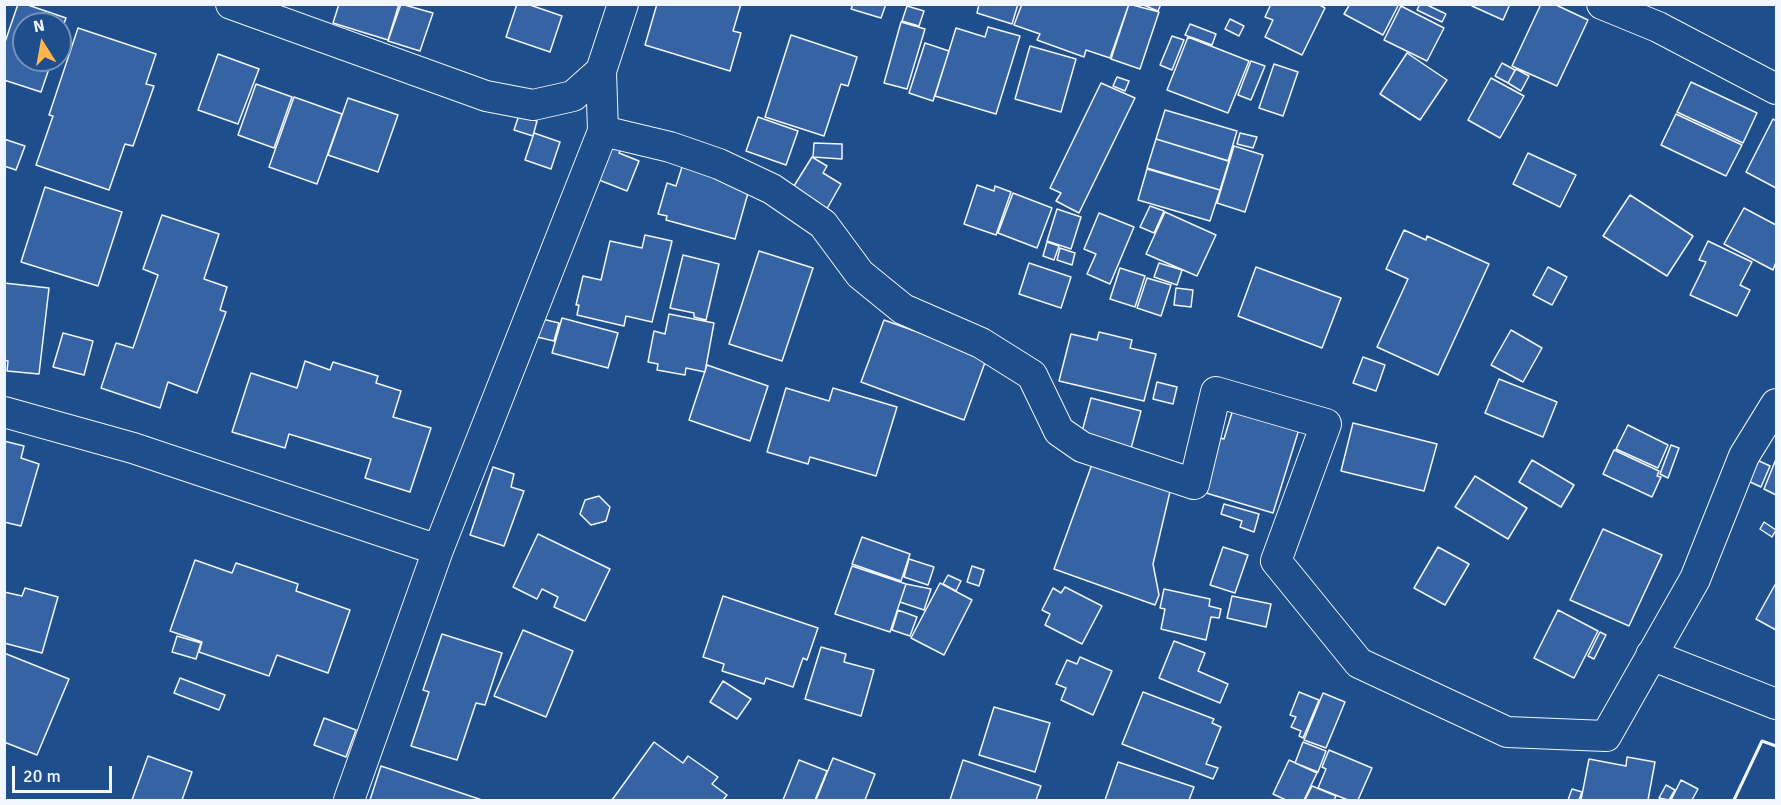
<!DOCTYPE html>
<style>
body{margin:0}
#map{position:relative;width:1781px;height:805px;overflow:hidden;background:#1f4e8c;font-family:Signika,sans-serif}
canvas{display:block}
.frame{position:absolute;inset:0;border:6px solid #f2f6ff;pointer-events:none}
.north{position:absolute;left:12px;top:12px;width:60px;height:60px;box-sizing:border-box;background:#1f4e8c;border:2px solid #7391ba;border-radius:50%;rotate:349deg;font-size:16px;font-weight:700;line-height:24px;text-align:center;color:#f2f6ff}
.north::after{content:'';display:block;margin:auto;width:21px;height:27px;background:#ffb74d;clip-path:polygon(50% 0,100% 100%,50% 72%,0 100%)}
.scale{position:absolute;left:12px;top:766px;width:100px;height:27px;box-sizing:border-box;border:3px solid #f2f6ff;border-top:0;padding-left:8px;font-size:18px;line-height:21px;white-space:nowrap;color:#f2f6ff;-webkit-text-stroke:4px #1f4e8c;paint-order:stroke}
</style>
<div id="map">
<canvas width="1781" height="805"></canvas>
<div class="frame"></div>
<div class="north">N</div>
<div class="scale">20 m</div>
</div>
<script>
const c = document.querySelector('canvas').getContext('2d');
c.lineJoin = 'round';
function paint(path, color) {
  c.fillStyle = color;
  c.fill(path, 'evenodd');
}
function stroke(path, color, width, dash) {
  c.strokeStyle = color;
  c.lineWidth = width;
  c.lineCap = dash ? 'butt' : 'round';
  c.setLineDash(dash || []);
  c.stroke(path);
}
const building = new Path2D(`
 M18,4H25L66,18L60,35V24H24V60H52L41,92L4,80V45Z
 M339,4H399L388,40L333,23Z
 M401,4L433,13L420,51L388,41Z
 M517,4H527L562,16L550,52L506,37Z
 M657,4H741L733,31L741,33L730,71L645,45Z
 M853,4H886L881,18L851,9Z
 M979,4H1018L1012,24L977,13Z
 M1022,4H1129L1110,58L1086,50L1084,57L1037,40L1040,34L1014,25Z
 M1129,4L1159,12L1140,69L1111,59Z
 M1141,4H1161L1158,11Z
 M1271,4H1318L1325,8L1302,55L1265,37L1273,20L1265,17Z
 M1350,4H1399L1383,35L1344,14Z
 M1420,4H1425L1446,14L1442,22L1417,10Z
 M1472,4H1510L1503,20L1472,6Z
 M1541,4H1554L1588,20L1557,86L1512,66Z
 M907,6L924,11L919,26L902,21Z
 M1401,6L1444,28L1427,61L1384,40Z
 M1230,19L1244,26L1239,36L1225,29Z
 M901,22L925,29L907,89L884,83Z
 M1190,24L1216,34L1212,45L1185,35Z
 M988,27L1020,36L996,114L935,96L956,28L985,37Z
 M78,28L156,54L146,84L154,86L133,146L125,144L109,190L36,165L53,116L49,115Z
 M791,35L857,57L848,86L841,84L824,136L765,117Z
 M1172,36L1184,40L1172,70L1160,65Z
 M1188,37L1249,61L1228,113L1167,90Z
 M925,43L949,51L933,101L909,93Z
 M1030,46L1076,59L1061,112L1015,99Z
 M1407,53L1447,80L1420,120L1380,94Z
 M218,54L259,69L238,124L198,110Z
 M1251,61L1265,66L1251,100L1238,95Z
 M1502,63L1515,70L1508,83L1495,76Z
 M1274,64L1298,72L1283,116L1259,108Z
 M1516,69L1529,76L1521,91L1508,83Z
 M1117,77L1129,81L1125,91L1113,86Z
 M1491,78L1524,96L1500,138L1468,120Z
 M1691,82L1757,113L1743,143L1677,112Z
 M1101,83L1135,98L1079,213L1056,201L1061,193L1050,188Z
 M256,84L292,97L274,148L238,135Z
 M294,97L342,114L317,184L269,167Z
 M348,98L398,115L378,172L328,155Z
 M1165,110L1237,131L1228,161L1156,139Z
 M1676,114L1742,145L1726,176L1661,145Z
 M519,115L537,121L533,136L514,130Z
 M758,117L798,131L786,165L746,151Z
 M1773,119L1776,121V188L1746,172Z
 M534,133L560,142L551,169L525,160Z
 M1240,133L1257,137L1253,148L1237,144Z
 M4,139L25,146L16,170L4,166Z
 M1156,139L1229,161L1220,190L1147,168Z
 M608,141L622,146L619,153L639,161L627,191L594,178Z
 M814,143L842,144V159L813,157Z
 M1234,146L1263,155L1245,212L1217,203Z
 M1528,153L1576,175L1560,207L1513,184Z
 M812,157L827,166L823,173L841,184L824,214L789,194Z
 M682,167L750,186L735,239L666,220L667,216L658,214L667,183L676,186Z
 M1147,169L1220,190L1210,221L1138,200Z
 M977,185L994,191L995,186L1011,192L996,235L964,224Z
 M45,187L122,212L98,286L21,262Z
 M1013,193L1052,208L1037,248L998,233Z
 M1630,195L1693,236L1667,276L1603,236Z
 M1150,206L1164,211L1154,233L1140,227Z
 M1744,208L1776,225V262L1773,270L1724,244Z
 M1057,209L1081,217L1071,249L1047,241Z
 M1165,212L1216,235L1197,276L1146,254Z
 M1099,213L1134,227L1110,284L1087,274L1096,254L1084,249Z
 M162,215L219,234L204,279L227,287L220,310L226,312L197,393L168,382L160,408L101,388L116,343L133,348L158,275L143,269Z
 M1404,230L1426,240L1427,236L1489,264L1438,375L1377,347L1408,279L1386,269Z
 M645,235L672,241L652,322L626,316L624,326L577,315L579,305H576L583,276L601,280L610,241L642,248Z
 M1708,241L1752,262L1740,285L1750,290L1737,316L1690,295L1706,262L1699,260Z
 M1047,242L1059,246L1054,260L1043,256Z
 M1060,248L1075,253L1072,265L1057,260Z
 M759,251L813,268L782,361L729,344Z
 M683,255L719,264L706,320L694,317V313L670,308Z
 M1029,263L1071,277L1061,308L1019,294Z
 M1159,263L1182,270L1177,285L1154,277Z
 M1256,267L1341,298L1322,348L1238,316Z
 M1548,267L1567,277L1552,305L1533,295Z
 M1120,268L1145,276L1135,307L1110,299Z
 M1147,278L1171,285L1161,316L1137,308Z
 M4,283L49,288L39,374L7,371L8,361L4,360Z
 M1176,288L1193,290L1191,307L1174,305Z
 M669,314L714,323L705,372L686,368L685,375L657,370L658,364L648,362L654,331L665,334Z
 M538,318L559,323L554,341L533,336Z
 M562,318L618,333L608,368L552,353Z
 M884,320L987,357L964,420L861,382Z
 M1511,330L1542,348L1523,382L1491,365Z
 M1099,332L1132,340L1130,348L1156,354L1144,401L1059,381L1071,334L1097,340Z
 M63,333L93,341L84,375L53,367Z
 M1363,357L1385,365L1376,391L1353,383Z
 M305,361L330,370L333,362L378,376L376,383L401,391L393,417L431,428L410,492L365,478L371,459L289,434L285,448L232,432L251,373L297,388Z
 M707,365L768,386L750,441L689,420Z
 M1499,379L1557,402L1543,437L1485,413Z
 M1157,382L1177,387L1173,404L1153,399Z
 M786,388L829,401L833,388L897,407L876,476L810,457L808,464L767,452Z
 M1091,398L1141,411L1129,456L1079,443Z
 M1234,406L1300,426L1273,513L1206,493L1211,475L1212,436L1224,439Z
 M1353,423L1437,444L1424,491L1341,471Z
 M1628,425L1668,445L1658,468L1616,449Z
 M4,441L24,446L21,458L39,464L21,526L4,522Z
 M1671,445L1679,448L1668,478L1660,474Z
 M1614,450L1659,471L1657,476L1661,477L1652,497L1603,474Z
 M1095,456L1172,483L1153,564L1159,595L1155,605L1054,569Z
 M1776,459V495L1764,489Z
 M1532,460L1574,485L1561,507L1519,482Z
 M1757,460L1770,466L1761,487L1748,481Z
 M493,467L514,474L511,487L524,491L504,546L470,535Z
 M1475,476L1527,508L1508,539L1455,507Z
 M599,496L610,507L606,521L591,525L580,514L585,500Z
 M1224,504L1259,514L1254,532L1240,527L1242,521L1221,514Z
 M1764,522L1776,530L1772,537L1760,529Z
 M1603,529L1662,555L1629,626L1570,600Z
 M538,534L610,569L585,621L554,607L558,597L542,589L537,599L513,587Z
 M862,537L910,554L901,581L852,564Z
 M1223,547L1248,555L1235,593L1210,585Z
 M1438,547L1469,564L1445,605L1414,588Z
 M909,559L934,567L928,585L904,577Z
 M195,560L232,573L236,563L298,584L296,591L350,610L328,673L277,655L269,676L199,652L202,642L170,631Z
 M852,566L906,584L890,632L835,614Z
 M972,566L984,570L979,586L967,582Z
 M948,575L961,581L956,591L943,584Z
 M940,583L972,600L944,655L911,638Z
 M1776,583V630L1756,619Z
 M906,584L931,589L924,610L900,602Z
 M1065,587L1102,606L1082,644L1045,625L1050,614L1042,610L1053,588L1061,593Z
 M25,588L58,597L42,653L4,643V592L22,596Z
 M1164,589L1210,599L1209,606L1221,609L1219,618L1211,617L1206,640L1161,629L1165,609L1160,608Z
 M723,596L818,628L807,660L803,658L793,687L766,678L764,684L722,671L724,664L703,657Z
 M1232,596L1271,604L1266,627L1227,618Z
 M898,610L917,617L910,636L892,630Z
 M1558,610L1598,631L1574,678L1534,658Z
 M523,630L573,651L546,717L494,696Z
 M1600,632L1606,635L1594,659L1588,656Z
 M442,634L502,653L485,705L476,703L457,760L411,746L429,692L423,690Z
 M177,636L201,643L196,659L172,652Z
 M1174,641L1205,653L1198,671L1228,684L1220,703L1159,678Z
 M821,647L846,654L844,662L874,670L861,716L805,699Z
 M4,653L69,679L37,755L4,742Z
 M1080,657L1112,671L1093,715L1061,700L1066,688L1056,684L1067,660L1077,664Z
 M180,678L225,695L219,710L174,693Z
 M723,681L751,699L737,719L710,702Z
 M1143,692L1214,719L1212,723L1221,727L1206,764L1218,768L1213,779L1122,744Z
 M1299,692L1319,700L1303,738L1299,736L1301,731L1291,727L1296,717L1290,715Z
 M1323,693L1345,702L1326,748L1304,740Z
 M994,707L1050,723L1035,772L979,755Z
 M324,718L356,730L346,757L314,745Z
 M654,742L683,763L688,756L718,777L712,784L727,795L723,800H612Z
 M1303,742L1326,751L1318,772L1295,763Z
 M1329,750L1372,768L1358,800H1348L1318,788L1326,769L1322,767Z
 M148,756L192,772L182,800H132Z
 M1627,757L1655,762L1648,800H1581L1589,759L1626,766Z
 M833,758L875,774L865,800H816Z
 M799,760L827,771L815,800H783Z
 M963,760L1041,786L1036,800H950Z
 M1289,760L1317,773L1304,800H1286L1273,794Z
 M1118,762L1194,787L1189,800H1105Z
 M381,766L482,800H370Z
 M1681,780L1698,789L1692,800H1671Z
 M1666,785L1675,790L1669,800L1659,798Z
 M1312,786L1336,796L1334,800H1305Z
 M1572,789L1582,792L1579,800H1568Z`);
paint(building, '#3563a3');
stroke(building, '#f2f6ff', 1.5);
const street = new Path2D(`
 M231,4L486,96L533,105L573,96L601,71L623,4
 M1602,4L1658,27L1776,89
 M603,131L670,147L719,164L772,189L823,224L860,274L903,309L981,343L1032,375L1059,431L1082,447L1194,484L1216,392L1326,424L1276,561L1359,663L1507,732L1606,736L1695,579L1744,456L1776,404
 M4,412L133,448L438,550
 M1651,655L1776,704
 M349,800L438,550L603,131L601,71`);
stroke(street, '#f2f6ff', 32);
stroke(street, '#1f4e8c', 30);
stroke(new Path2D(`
 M1734,800L1762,741L1776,746`), '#f2f6ff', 3);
</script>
